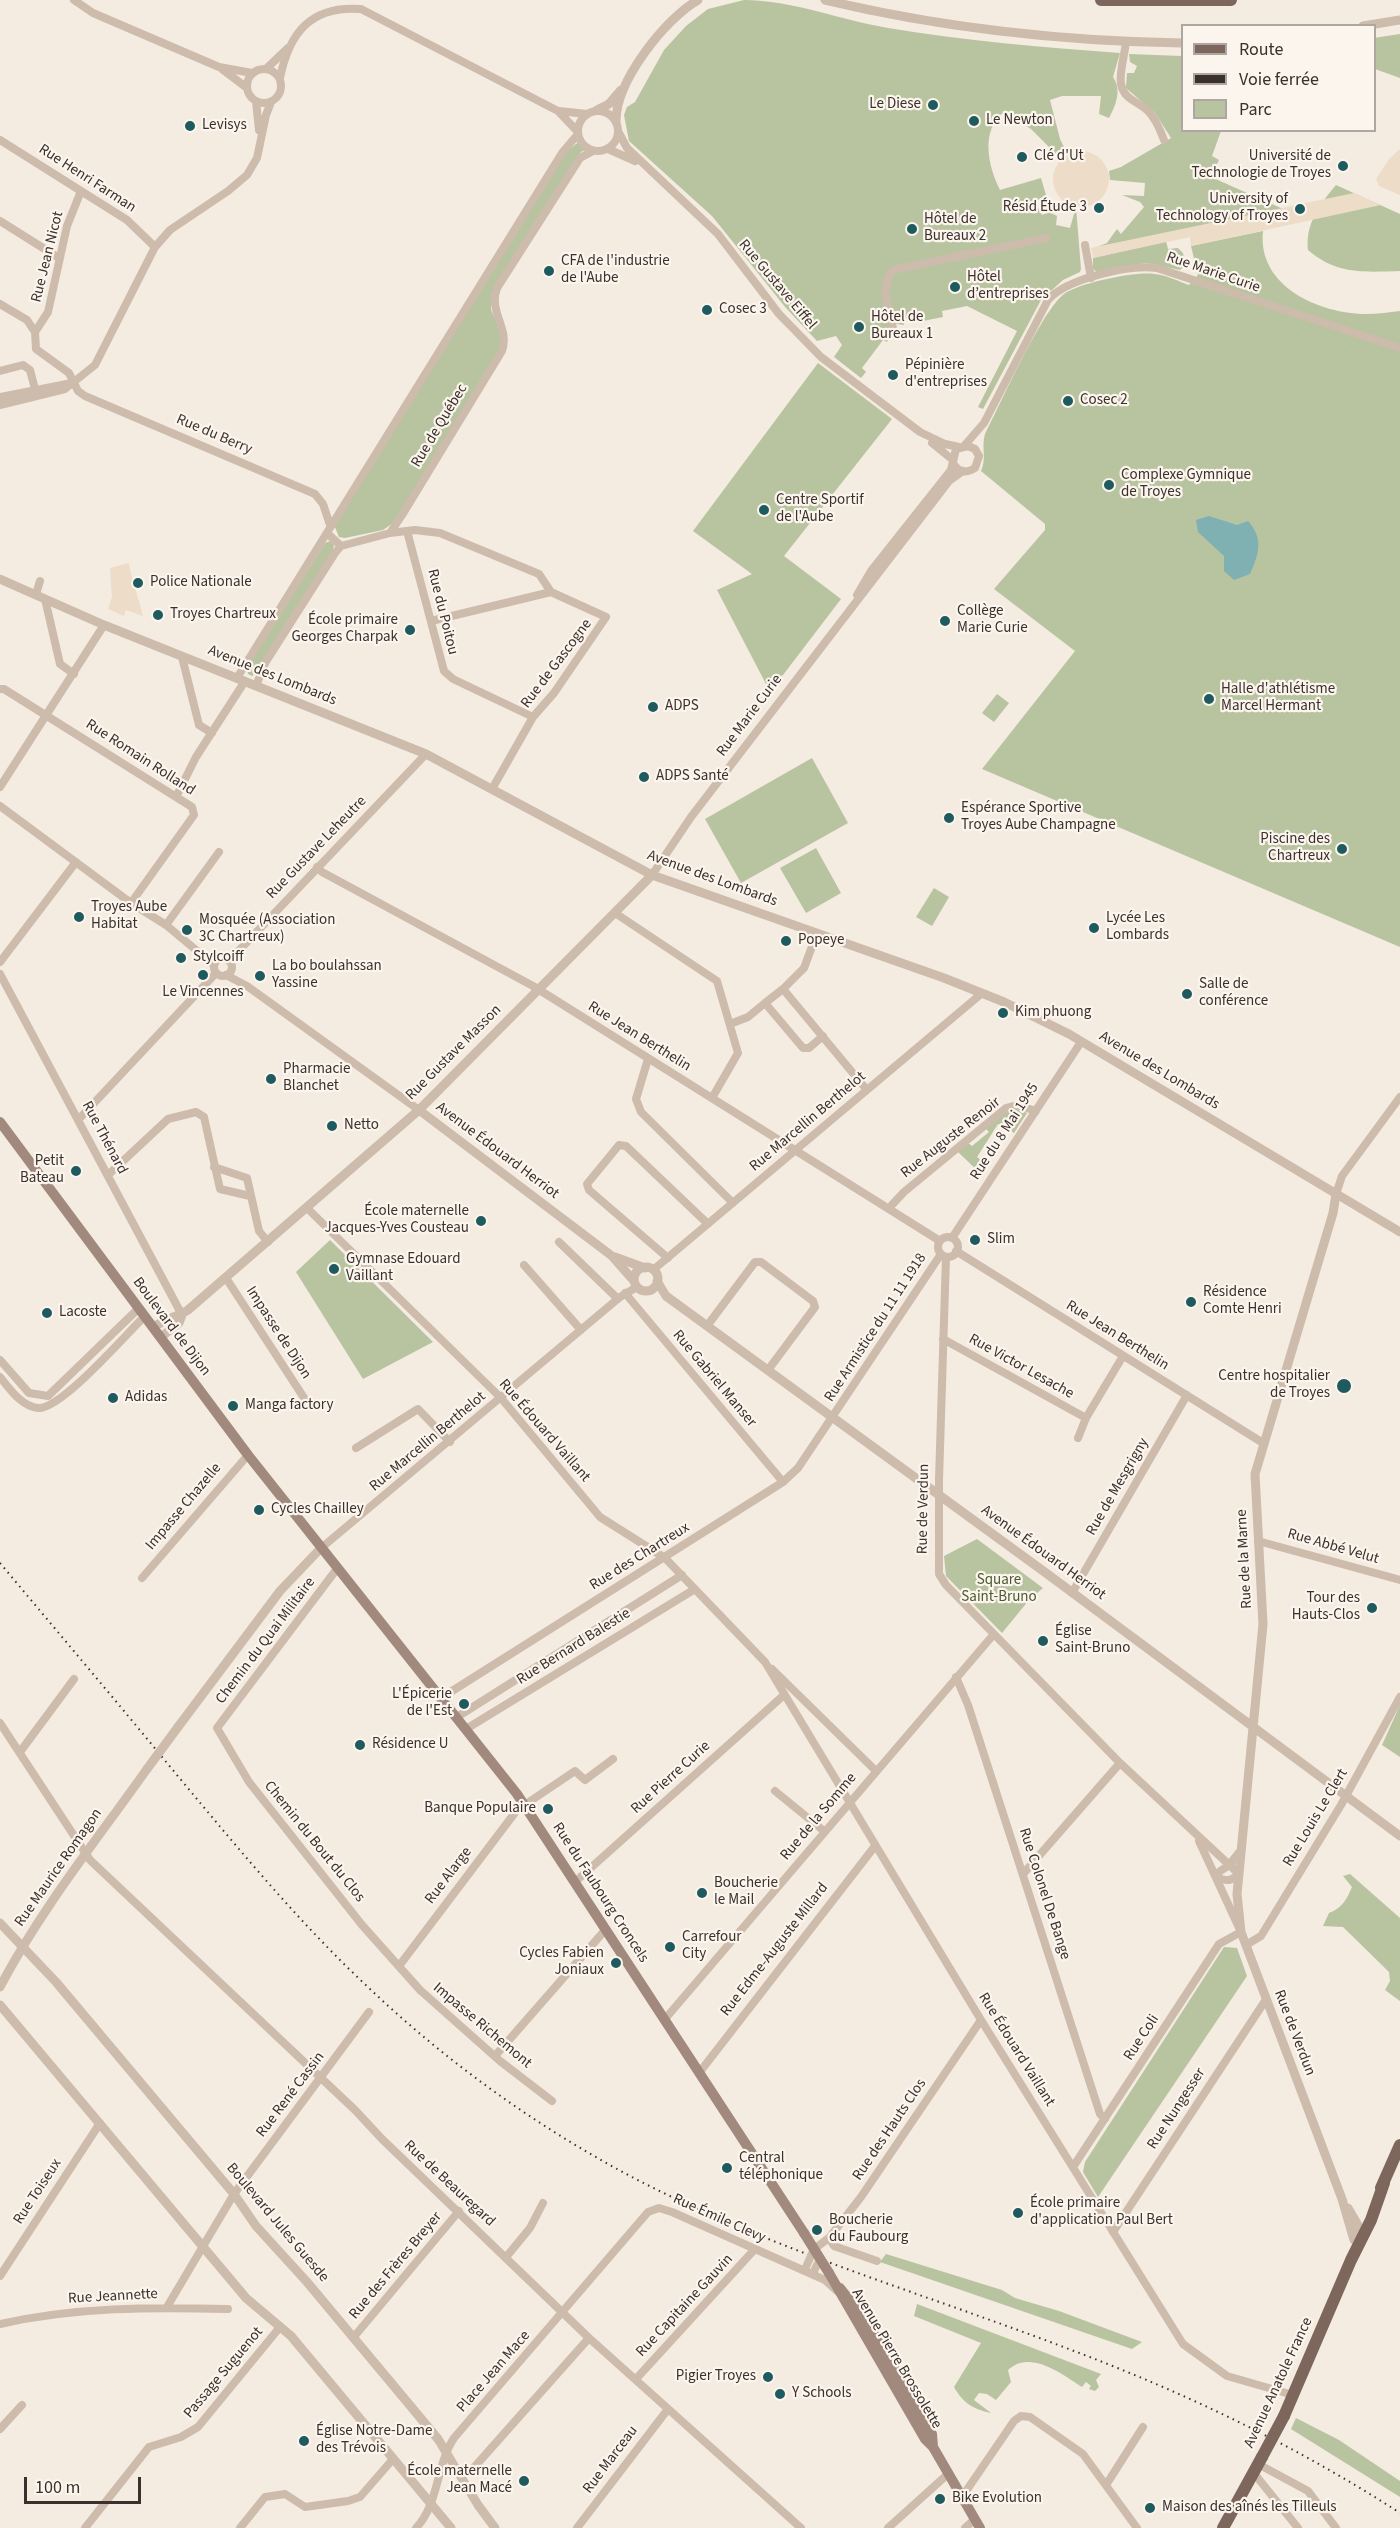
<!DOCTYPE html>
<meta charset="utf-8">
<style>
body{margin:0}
#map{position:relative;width:1400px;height:2528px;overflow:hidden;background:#f4ebe1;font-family:"Source Sans 3",sans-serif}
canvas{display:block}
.legend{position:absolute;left:1181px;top:24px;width:195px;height:108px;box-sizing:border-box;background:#fbf5ee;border:2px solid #aea6a0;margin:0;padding:8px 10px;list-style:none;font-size:18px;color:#3b302b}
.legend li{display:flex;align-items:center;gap:12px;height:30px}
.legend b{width:30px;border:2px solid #aea6a0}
.scale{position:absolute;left:24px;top:2477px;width:117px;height:27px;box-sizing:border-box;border:3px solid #3b302b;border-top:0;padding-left:8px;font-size:18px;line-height:21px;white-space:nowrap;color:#3b302b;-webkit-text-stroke:4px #fbf5ee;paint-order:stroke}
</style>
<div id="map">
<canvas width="1400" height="2528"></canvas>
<ul class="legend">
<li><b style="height:8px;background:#7d675c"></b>Route</li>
<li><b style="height:8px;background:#3b302b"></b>Voie ferrée</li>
<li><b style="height:16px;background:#b8c4a0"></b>Parc</li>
</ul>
<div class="scale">100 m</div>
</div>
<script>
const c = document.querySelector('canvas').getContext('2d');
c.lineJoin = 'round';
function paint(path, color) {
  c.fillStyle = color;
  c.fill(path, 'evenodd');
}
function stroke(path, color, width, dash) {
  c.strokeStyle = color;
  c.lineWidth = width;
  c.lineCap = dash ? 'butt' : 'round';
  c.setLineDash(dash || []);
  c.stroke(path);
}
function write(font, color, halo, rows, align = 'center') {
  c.font = font + ' "Source Sans 3",sans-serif';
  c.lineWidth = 4.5;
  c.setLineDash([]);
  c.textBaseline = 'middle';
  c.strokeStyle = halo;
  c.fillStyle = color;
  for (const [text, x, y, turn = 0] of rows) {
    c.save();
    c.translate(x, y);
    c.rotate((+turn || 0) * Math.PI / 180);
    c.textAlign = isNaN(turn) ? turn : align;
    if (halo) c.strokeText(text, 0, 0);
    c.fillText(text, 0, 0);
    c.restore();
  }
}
paint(new Path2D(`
 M744,0C792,0 840,20 888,28C965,41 1042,47 1120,53L1113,77C1122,90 1116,105 1109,118L1099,114L1101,96H1062L1050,100L1060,139L1066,151L1059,157L1031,129L1004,112C980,130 988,166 1000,190L1041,178L1046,195L1035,202L1042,215L1049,212L1057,216L1056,225L1070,228L1076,207L1081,269L1080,272L1063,280L1041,300L983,409L978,407L1017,331L967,306L942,311L943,317L923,321L922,316L904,319V325L896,324L887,342L883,340L862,368L866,372L861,378L834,357L842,345L836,336L817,341L786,308L712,216L629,141L624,115L627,107L635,102L664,50L686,26L708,9Z
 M1400,34V78L1375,69L1374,38Z
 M1129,54L1182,56V130L1221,131L1212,156L1219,160L1211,177L1283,209L1097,247L1107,243L1117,229L1121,234L1144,207L1140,202L1122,195L1144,196L1145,183L1110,180L1109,171L1121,167L1171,138L1155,113L1126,88L1127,73H1134L1137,66L1130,62Z
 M577,143L585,150L581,152L491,296V310L501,331L500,350L393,523L383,530L345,538L339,537L334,525L564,154Z
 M1336,185L1400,214V271C1364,272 1337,275 1308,250C1305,224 1320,204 1336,185Z
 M1263,231C1257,287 1320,314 1367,314C1378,314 1389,312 1400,311V947L982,769L1075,651L994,589L1045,530V524L981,471C987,458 981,448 985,434C1000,405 1042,310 1064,294C1079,283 1136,271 1154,274C1166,275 1178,281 1189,285L1198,275L1191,246Z
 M1166,241L1168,249L1178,248L1183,253L1185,265L1180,270L1146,263L1097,272L1093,269V258Z
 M818,363L892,419L784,556L841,599L783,675L766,684L717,590L752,574L693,531Z
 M330,541L334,545L333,550L257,672L252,676L248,674L247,668L325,543Z
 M997,694L1009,703L994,722L982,713Z
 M812,758L848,823L741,883L705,819Z
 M816,848L841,893L806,913L780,868Z
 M934,888L949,897L932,926L916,917Z
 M1017,1107L1027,1113L1014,1133L998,1124L977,1157L985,1163L979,1172L958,1152L968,1143L972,1146L989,1132L985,1128L999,1116Z
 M330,1240L433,1342L363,1379L296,1272Z
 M977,1539L1043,1588L1029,1600L1002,1633L946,1576L944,1556Z
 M1400,1705V1757L1382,1745Z
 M1350,1874L1400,1918V2001L1385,1990L1390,1981L1389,1972L1343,1927L1323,1926L1329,1913C1342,1908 1347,1899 1352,1887L1343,1876Z
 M1224,1947L1237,1948L1247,1976L1098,2197L1083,2172L1085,2162Z
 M886,2254L1002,2290L1015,2298L1059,2311L1142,2342L1132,2349L880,2262Z
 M917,2304L1101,2374L1096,2380L1099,2387L1095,2391L1089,2389L1091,2386L1086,2382L1082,2387C1062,2374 1030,2349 1008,2370L1011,2382L996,2400L987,2394L979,2393L974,2400L991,2413C973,2409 963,2403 954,2387L981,2343L914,2316Z
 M1296,2418L1339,2440L1400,2481V2497L1291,2429Z`), '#b8c4a0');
paint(new Path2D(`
 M1400,149V195L1379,186L1376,179L1389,159Z
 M1053 179a28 28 0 1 1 56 0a28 28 0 1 1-56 0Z
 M1354,193L1381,205L1191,246L1190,237L1093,258L1092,252L1091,248Z
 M129,563L130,570L143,616L126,610L124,616L108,609L112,597L110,568Z`), '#ecdcc8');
paint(new Path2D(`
 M1209,516L1237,525L1248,521C1264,539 1259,554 1250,574L1234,580L1224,571V556L1198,532L1196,520Z`), '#7fb0b2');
stroke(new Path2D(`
 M74,0L93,13L219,67L252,73
 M1126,41C1125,54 1119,72 1121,84C1124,100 1138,101 1148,111C1156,119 1160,129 1164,140
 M247 86a17 17 0 1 1 34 0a17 17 0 1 1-34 0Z
 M222,69L247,88
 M266,69L288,48
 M280,78C289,33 311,5 361,9L558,111L578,132
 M256,101L259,130
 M578 131a20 20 0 1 1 40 0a20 20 0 1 1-40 0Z
 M559,111L587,114
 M619,133L627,148L718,234L779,314L821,357L920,432L945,444L959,447
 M0,140L127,220L155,247
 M608,149L635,161
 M81,191L67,226L48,312L35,332L36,349L69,373L78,391L85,396L315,494L323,504L330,525
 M0,221L59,258
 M1085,245L1091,278
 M0,304L27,320L35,332
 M894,333C890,312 878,287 893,270L1046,238
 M0,371L23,365L30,370L35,389
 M0,397L72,383
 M0,405L65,389L95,365L155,247L170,230L228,191L247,175L257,158L266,115L271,102
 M932,443L953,460
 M964,446L984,423L1048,300C1066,279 1129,264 1157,268L1400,348
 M407,531L444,671L453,679L533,717
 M327,533L341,546
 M390,533L415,530L440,533L539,574L551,592L606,617L554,693L533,717L492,789
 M36,594L40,581
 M857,595L871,571L951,470L956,449L968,446L975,449L979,456L975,468C966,474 958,472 953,463
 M45,599L60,664L74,674
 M431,621L551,592
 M182,657L199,725L212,733
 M237,678L562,153L578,134
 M256,686L265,663L335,553L341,546L390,533L404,512L502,351C510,328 488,312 497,288L580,158L593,151
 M0,689H4L192,807L194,815L131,903
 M0,787L104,625
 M177,795L196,757L245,681
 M0,806L131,903L166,925L214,965
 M317,867L322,872L533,986L940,1241
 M652,875L691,817L949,481L963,471
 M615,913L717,981L738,1053L712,1098
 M166,925L219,852
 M214 967a9 9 0 1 1 18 0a9 9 0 1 1-18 0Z
 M229,961L426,754
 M0,962L76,862
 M0,974L182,1315
 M226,975L247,986L419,1110
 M783,989L804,968L817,933
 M730,1024L748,1017L765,1003
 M823,1036L809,1048H803L765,1003L783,989L867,1090
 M648,1059L636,1099L641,1112L733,1203
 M79,1119L216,973
 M214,1167L247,1178L259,1231L268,1242
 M108,1175L168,1119L196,1112L204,1117L220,1189L250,1196
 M1336,1194L1342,1176L1400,1097
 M889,1208L904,1192L1006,1108L1017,1105L1036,1111
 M308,1209L501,1398L600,1517L665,1558L765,1662L981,2020L1183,2344L1227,2376L1293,2395
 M938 1247a10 10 0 1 1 20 0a10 10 0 1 1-20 0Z
 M952,1238L1081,1042
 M559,1242L618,1299
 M956,1251L1263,1443
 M946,1257L939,1480V1574L946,1585L1120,1763L1239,1874C1231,1881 1227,1882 1217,1877
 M668,1258L589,1190L587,1184L619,1145L626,1146L708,1224
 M524,1265L581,1330
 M653,1270L981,994
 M226,1278L308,1404
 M625,1293L783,1482
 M707,1326L755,1262H761L813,1301L815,1307L768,1370
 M943,1339L1086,1418
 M0,1360L29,1393L48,1396L139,1308
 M0,1377C10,1389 21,1406 38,1408C61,1410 126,1334 145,1316
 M1078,1438L1086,1418L1123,1356
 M356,1448L418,1409L450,1442
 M1258,1541L1400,1580
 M320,1549L620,1297L637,1287
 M336,1570L217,1728L249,1782L362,1925L420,1990L500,2061L552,2101
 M142,1578L248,1455
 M1072,1593L1187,1395
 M772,1669L876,1771
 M956,1677L968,1705L1100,2114L1105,2119
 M441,1698L783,1482L798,1468L941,1254
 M457,1717L682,1575
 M0,1723L90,1860L355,2110L382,2139L589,2338L801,2528
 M466,1729L695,1589
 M20,1752L74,1679
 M775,1791L824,1831
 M1023,1874L1120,1763
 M1217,1877L1219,1872L1229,1865L1241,1850
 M576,1881L784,1695
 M1246,1945L1261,1936L1341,1805L1400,1697
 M399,1966L517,1810L575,1771L585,1780L613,1759
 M665,2019L994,1634
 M495,2056L606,1929
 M699,2073L875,1846
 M1073,2167L1219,1944L1241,1932L1199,1841
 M1113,2232L1265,2001
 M829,2238L834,2246L877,2261
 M814,2249L829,2238L861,2197L981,2020
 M507,2256L530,2228L543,2203
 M0,2276L100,2123
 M167,2307L234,2194L369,2012
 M0,2324C75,2307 151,2307 228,2309
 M353,2338L459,2211
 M636,2379L754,2250
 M0,2429L22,2405
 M1258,2464L1308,2491L1336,2528
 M470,2472L589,2338
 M1253,2472L1298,2528
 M1106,2485L1143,2427
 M962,2497L1014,2421L1021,2416L1030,2417L1083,2454L1137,2528
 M85,2528L149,2447L181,2437L198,2427L280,2327
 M240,2528L265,2497L285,2494L305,2507L348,2501L360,2497L393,2459
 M416,2528C439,2504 436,2465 454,2438L648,2212L659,2208L672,2212L825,2280L837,2291
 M577,2528L668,2409
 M888,2528L949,2473
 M965,2528L975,2519`), '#cdbbac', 8);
stroke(new Path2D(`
 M825,0C942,28 1062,41 1182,43
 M1363,26L1400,20
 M597,110L609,104L621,90
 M616,121C616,81 665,19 698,0
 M0,579L104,625L426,754L652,875L944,978L1004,1002L1069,1034L1400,1232
 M419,1110L612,1256L634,1281
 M1336,1194L1333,1213L1255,1474L1263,1624L1237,1894L1241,1932L1342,2199L1354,2240
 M615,1257L645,1268
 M634 1279a12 12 0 1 1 24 0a12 12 0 1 1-24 0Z
 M657,1281L666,1296L1046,1573L1400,1836
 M154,1327C166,1318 177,1317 188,1310L419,1110L652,875
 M161,1337L179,1323L182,1315
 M178,1727L280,1591L320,1549
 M0,1923L56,1982L234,2194L256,2226L307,2282L438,2439L478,2505L495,2528
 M0,1987C41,1909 96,1841 147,1769
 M0,2005L246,2298L291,2336L451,2528
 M1348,2208L1359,2227L1362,2238`), '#cdbbac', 9);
stroke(new Path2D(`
 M0,1122L248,1455L517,1794L804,2233
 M829,2273L925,2439L933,2447L980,2528
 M840,2288L868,2323L932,2434L933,2447`), '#a18a7d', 10);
stroke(new Path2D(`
 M1101,0H1231
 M1381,2188L1400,2145
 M1284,2416L1351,2260L1371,2220L1384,2183
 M1223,2528L1262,2457`), '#7d675c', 12);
stroke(new Path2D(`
 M0,1563C56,1630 112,1696 167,1763C232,1841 296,1920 370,1989C447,2062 536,2126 630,2176C771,2250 926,2294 1074,2351C1188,2394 1298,2447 1400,2513`), '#3b302b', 2, [1.5, 4.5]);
stroke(new Path2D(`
 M806,2267L814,2249
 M814,2271L820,2259`), '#cdbbac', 8);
stroke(new Path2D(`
 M147,1769L178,1727`), '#cdbbac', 9);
stroke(new Path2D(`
 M804,2233L829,2273`), '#a18a7d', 10);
stroke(new Path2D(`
 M1262,2457L1284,2416`), '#7d675c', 12);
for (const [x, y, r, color] of [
 [933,105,6,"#1f5a5e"],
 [974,121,6,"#1f5a5e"],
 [190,126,6,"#1f5a5e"],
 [1022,157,6,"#1f5a5e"],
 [1343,166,6,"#1f5a5e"],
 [1099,208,6,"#1f5a5e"],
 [1300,209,6,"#1f5a5e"],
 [912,229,6,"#1f5a5e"],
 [549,271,6,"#1f5a5e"],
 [955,287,6,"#1f5a5e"],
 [707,310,6,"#1f5a5e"],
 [859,327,6,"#1f5a5e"],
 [893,375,6,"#1f5a5e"],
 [1068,401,6,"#1f5a5e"],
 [1109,485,6,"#1f5a5e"],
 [764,510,6,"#1f5a5e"],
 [138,583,6,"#1f5a5e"],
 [158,615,6,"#1f5a5e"],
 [945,621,6,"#1f5a5e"],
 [410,630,6,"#1f5a5e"],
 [1209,699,6,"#1f5a5e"],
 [653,707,6,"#1f5a5e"],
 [644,777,6,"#1f5a5e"],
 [949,818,6,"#1f5a5e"],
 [1342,849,6,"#1f5a5e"],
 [79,917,6,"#1f5a5e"],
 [1094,928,6,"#1f5a5e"],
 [187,930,6,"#1f5a5e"],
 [786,941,6,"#1f5a5e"],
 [181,958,6,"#1f5a5e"],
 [203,975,6,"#1f5a5e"],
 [260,976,6,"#1f5a5e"],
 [1187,994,6,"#1f5a5e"],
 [1003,1013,6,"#1f5a5e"],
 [271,1079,6,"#1f5a5e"],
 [332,1126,6,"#1f5a5e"],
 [76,1171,6,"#1f5a5e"],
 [481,1221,6,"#1f5a5e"],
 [975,1240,6,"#1f5a5e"],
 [334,1269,6,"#1f5a5e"],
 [1191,1302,6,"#1f5a5e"],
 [47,1313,6,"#1f5a5e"],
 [1344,1386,8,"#1f5a5e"],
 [113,1398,6,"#1f5a5e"],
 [233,1406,6,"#1f5a5e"],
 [259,1510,6,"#1f5a5e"],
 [1372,1608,6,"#1f5a5e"],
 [1043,1641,6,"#1f5a5e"],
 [464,1704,6,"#1f5a5e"],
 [360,1745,6,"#1f5a5e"],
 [548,1809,6,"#1f5a5e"],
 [702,1893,6,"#1f5a5e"],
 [670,1947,6,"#1f5a5e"],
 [616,1963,6,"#1f5a5e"],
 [727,2168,6,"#1f5a5e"],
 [1018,2213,6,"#1f5a5e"],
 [817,2230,6,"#1f5a5e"],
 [768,2377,6,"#1f5a5e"],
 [780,2394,6,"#1f5a5e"],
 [304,2441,6,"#1f5a5e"],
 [524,2481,6,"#1f5a5e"],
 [940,2499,6,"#1f5a5e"],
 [1150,2508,6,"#1f5a5e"]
]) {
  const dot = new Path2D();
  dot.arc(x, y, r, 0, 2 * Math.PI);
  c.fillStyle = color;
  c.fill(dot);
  stroke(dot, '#fbf5ee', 2);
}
write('15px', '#3b302b', '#fbf5ee', [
 ["Le Diese",921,105,"right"],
 ["Le Newton",986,121],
 ["Levisys",202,126],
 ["Clé d'Ut",1034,157],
 ["Université de",1331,157,"right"],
 ["Technologie de Troyes",1331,174,"right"],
 ["University of",1288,200,"right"],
 ["Technology of Troyes",1288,217,"right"],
 ["Résid Étude 3",1087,208,"right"],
 ["Hôtel de",924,220],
 ["Bureaux 2",924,237],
 ["CFA de l'industrie",561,262],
 ["de l'Aube",561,279],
 ["Hôtel",967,278],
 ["d’entreprises",967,295],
 ["Cosec 3",719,310],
 ["Hôtel de",871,318],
 ["Bureaux 1",871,335],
 ["Pépinière",905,366],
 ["d'entreprises",905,383],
 ["Cosec 2",1080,401],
 ["Complexe Gymnique",1121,476],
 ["de Troyes",1121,493],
 ["Centre Sportif",776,501],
 ["de l'Aube",776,518],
 ["Police Nationale",150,583],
 ["Collège",957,612],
 ["Marie Curie",957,629],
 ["Troyes Chartreux",170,615],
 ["École primaire",398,621,"right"],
 ["Georges Charpak",398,638,"right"],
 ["Halle d'athlétisme",1221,690],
 ["Marcel Hermant",1221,707],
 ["ADPS",665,707],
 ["ADPS Santé",656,777],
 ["Espérance Sportive",961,809],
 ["Troyes Aube Champagne",961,826],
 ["Piscine des",1330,840,"right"],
 ["Chartreux",1330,857,"right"],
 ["Troyes Aube",91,908],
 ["Habitat",91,925],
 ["Lycée Les",1106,919],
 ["Lombards",1106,936],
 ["Mosquée (Association",199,921],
 ["3C Chartreux)",199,938],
 ["Popeye",798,941],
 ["Stylcoiff",193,958],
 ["La bo boulahssan",272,967],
 ["Yassine",272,984],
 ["Salle de",1199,985],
 ["conférence",1199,1002],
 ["Le Vincennes",203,993,"center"],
 ["Kim phuong",1015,1013],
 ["Pharmacie",283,1070],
 ["Blanchet",283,1087],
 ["Netto",344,1126],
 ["Petit",64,1162,"right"],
 ["Bateau",64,1179,"right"],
 ["École maternelle",469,1212,"right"],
 ["Jacques-Yves Cousteau",469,1229,"right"],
 ["Slim",987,1240],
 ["Gymnase Edouard",346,1260],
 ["Vaillant",346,1277],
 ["Résidence",1203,1293],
 ["Comte Henri",1203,1310],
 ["Lacoste",59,1313],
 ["Centre hospitalier",1330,1377,"right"],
 ["de Troyes",1330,1394,"right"],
 ["Adidas",125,1398],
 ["Manga factory",245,1406],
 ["Cycles Chailley",271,1510],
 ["Tour des",1360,1599,"right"],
 ["Hauts-Clos",1360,1616,"right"],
 ["Église",1055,1632],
 ["Saint-Bruno",1055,1649],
 ["L'Épicerie",452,1695,"right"],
 ["de l'Est",452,1712,"right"],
 ["Résidence U",372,1745],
 ["Banque Populaire",536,1809,"right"],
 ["Boucherie",714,1884],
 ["le Mail",714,1901],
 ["Carrefour",682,1938],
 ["City",682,1955],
 ["Cycles Fabien",604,1954,"right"],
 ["Joniaux",604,1971,"right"],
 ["Central",739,2159],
 ["téléphonique",739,2176],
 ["École primaire",1030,2204],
 ["d'application Paul Bert",1030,2221],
 ["Boucherie",829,2221],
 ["du Faubourg",829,2238],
 ["Pigier Troyes",756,2377,"right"],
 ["Y Schools",792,2394],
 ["Église Notre-Dame",316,2432],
 ["des Trévois",316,2449],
 ["École maternelle",512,2472,"right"],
 ["Jean Macé",512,2489,"right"],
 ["Bike Evolution",952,2499],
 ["Maison des aînés les Tilleuls",1162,2508]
], 'left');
write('15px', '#3b302b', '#fbf5ee', [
 ["Rue Henri Farman",87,179,33],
 ["Rue Jean Nicot",48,257,-76],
 ["Rue Marie Curie",1213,273,19],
 ["Rue Gustave Eiffel",777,285,50],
 ["Rue de Québec",440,426,-59],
 ["Rue du Berry",214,435,23],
 ["Rue du Poitou",442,612,76],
 ["Rue de Gascogne",557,664,-53],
 ["Avenue des Lombards",272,676,22],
 ["Rue Marie Curie",750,716,-53],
 ["Rue Romain Rolland",140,758,33],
 ["Rue Gustave Leheutre",317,848,-46],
 ["Avenue des Lombards",712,879,20],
 ["Rue Jean Berthelin",639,1037,32],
 ["Rue Gustave Masson",454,1053,-45],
 ["Avenue des Lombards",1159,1071,31],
 ["Rue Marcellin Berthelot",808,1122,-40],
 ["Rue du 8 Mai 1945",1005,1132,-57],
 ["Rue Thénard",104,1138,62],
 ["Rue Auguste Renoir",951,1138,-38],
 ["Avenue Édouard Herriot",497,1151,37],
 ["Boulevard de Dijon",171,1327,53],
 ["Rue Armistice du 11 11 1918",876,1328,-57],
 ["Impasse de Dijon",278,1333,57],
 ["Rue Jean Berthelin",1117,1336,32],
 ["Rue Victor Lesache",1021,1367,29],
 ["Rue Gabriel Manser",714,1379,50],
 ["Rue Édouard Vaillant",544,1431,49],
 ["Rue Marcellin Berthelot",428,1442,-40],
 ["Rue de Mesgrigny",1118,1487,-60],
 ["Impasse Chazelle",184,1507,-50],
 ["Rue de Verdun",924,1509,-89],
 ["Rue Abbé Velut",1333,1547,16],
 ["Avenue Édouard Herriot",1043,1553,36],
 ["Rue des Chartreux",640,1557,-32],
 ["Rue de la Marne",1245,1559,-93],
 ["Chemin du Quai Militaire",266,1641,-53],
 ["Rue Bernard Balestie",574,1647,-32],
 ["Rue Pierre Curie",671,1778,-42],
 ["Rue de la Somme",819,1817,-50],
 ["Rue Louis Le Clert",1316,1818,-59],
 ["Chemin du Bout du Clos",314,1842,51],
 ["Rue Maurice Romagon",59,1868,-55],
 ["Rue Alarge",449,1876,-53],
 ["Rue du Faubourg Croncels",600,1893,57],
 ["Rue Colonel De Bange",1044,1894,72],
 ["Rue Edme-Auguste Millard",775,1950,-52],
 ["Impasse Richemont",482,2026,40],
 ["Rue de Verdun",1294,2033,69],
 ["Rue Coli",1142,2038,-57],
 ["Rue Édouard Vaillant",1016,2050,58],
 ["Rue René Cassin",291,2095,-53],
 ["Rue Nungesser",1177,2109,-57],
 ["Rue des Hauts Clos",890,2130,-56],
 ["Rue de Beauregard",449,2184,43],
 ["Rue Toiseux",38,2192,-57],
 ["Rue Émile Clevy",719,2219,24],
 ["Boulevard Jules Guesde",277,2223,50],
 ["Rue des Frères Breyer",396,2266,-50],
 ["Rue Jeannette",113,2297,-3],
 ["Rue Capitaine Gauvin",685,2306,-47],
 ["Avenue Pierre Brossolette",896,2359,59],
 ["Place Jean Mace",494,2372,-49],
 ["Passage Suguenot",224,2373,-50],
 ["Avenue Anatole France",1279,2383,-65],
 ["Rue Marceau",611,2460,-53]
]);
write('15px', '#4a5a2e', '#fbf5ee', [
 ["Square",999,1581],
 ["Saint-Bruno",999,1598]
]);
</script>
